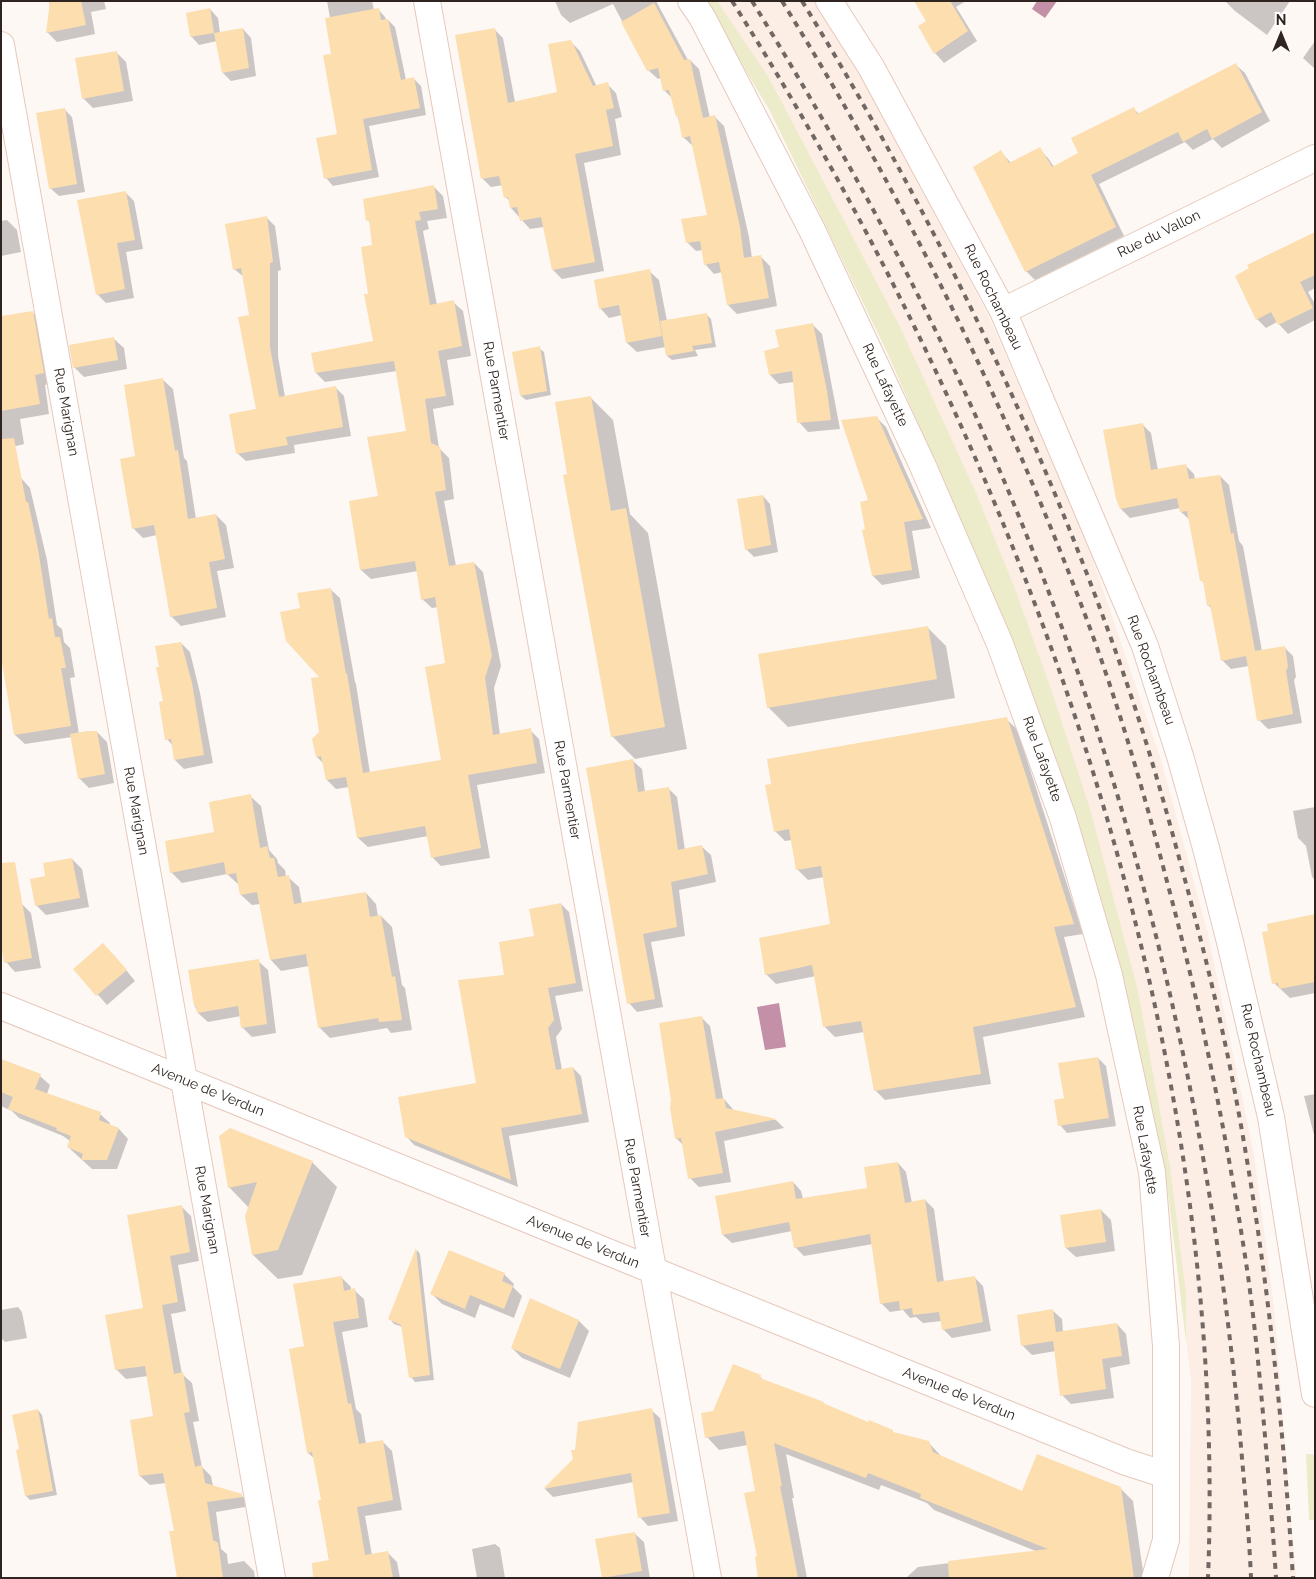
<!DOCTYPE html>
<style>
body{margin:0}
#map{position:relative;width:1316px;height:1579px;overflow:hidden;background:#fef8f5;font-family:Raleway,sans-serif}
canvas{display:block}
.frame{position:absolute;inset:0;border:2px solid #2f241f;pointer-events:none}
.north{position:absolute;left:1256px;top:10px;width:50px;height:50px;-webkit-text-stroke:4px #fff;paint-order:stroke;rotate:0deg;font-size:14px;font-weight:700;line-height:20px;text-align:center;color:#2f241f}
.north::after{content:'';display:block;margin:auto;width:18px;height:22px;background:#2f241f;clip-path:polygon(50% 0,100% 100%,50% 72%,0 100%)}
</style>
<div id="map">
<canvas width="1316" height="1579"></canvas>
<div class="frame"></div>
<div class="north">N</div>
</div>
<script>
const c = document.querySelector('canvas').getContext('2d');
c.lineJoin = 'round';
function paint(path, color) {
  c.fillStyle = color;
  c.fill(path, 'evenodd');
}
function stroke(path, color, width, dash) {
  c.strokeStyle = color;
  c.lineWidth = width;
  c.lineCap = dash ? 'butt' : 'round';
  c.setLineDash(dash || []);
  c.stroke(path);
}
function write(font, color, halo, rows, align = 'center') {
  c.font = font + ' Raleway,sans-serif';
  c.lineWidth = 4.5;
  c.setLineDash([]);
  c.textBaseline = 'middle';
  c.strokeStyle = halo;
  c.fillStyle = color;
  for (const [text, x, y, turn = 0] of rows) {
    c.save();
    c.translate(x, y);
    c.rotate((+turn || 0) * Math.PI / 180);
    c.textAlign = isNaN(turn) ? turn : align;
    if (halo) c.strokeText(text, 0, 0);
    c.fillText(text, 0, 0);
    c.restore();
  }
}
paint(new Path2D(`
 M704,1H814L858,71L988,315L1086,540L1161,760L1208,934L1254,1155L1274,1307L1296,1578H1189L1191,1380L1165,1169L1120,964L1062,777L985,576L887,352L770,111Z`), '#fcede5');
paint(new Path2D(`
 M704,1H717L769,78L901,329L976,493L1015,589L1051,689L1090,809L1138,991L1170,1167L1186,1294V1342L1165,1168L1120,964L1062,777L985,576L887,352L770,111Z
 M1306,1454H1313L1315,1458V1520H1309Z`), '#ececca');
paint(new Path2D(`
 M1037,1H1057L1045,18L1032,9Z
 M779,1003L786,1047L765,1050L757,1007Z`), '#c390a8');
paint(new Path2D(`
 M49,1H104L106,9L91,12L95,34L57,42L47,32L50,7Z
 M327,1H372L374,10L378,9L385,17L386,20H388L395,27L406,80L414,79L421,86L426,115L369,126L379,177L333,186L326,178L339,135L330,18Z
 M555,1H656L688,60H690L699,69L710,118L715,117L724,126L749,237L752,258L760,256L770,266L777,306L737,314L728,305L722,272L714,274L705,264L703,250L696,251L687,242L708,216L693,146L683,137L673,99L664,90L661,78L658,79L648,70L613,4L570,23L561,15Z
 M916,1H966L956,7L977,41L944,63L935,53L928,22Z
 M1225,1H1290L1267,35L1235,11Z
 M210,9L218,18L220,33L243,29L251,38L256,76L231,81L223,73L217,41L199,45L191,36Z
 M494,29L503,38L515,102L558,93L571,42L580,51L597,87L607,84L616,93L622,117L615,119L621,155L584,163L604,271L562,279L553,270L544,227L530,229L511,208L510,202L506,197L503,185L491,187L482,178Z
 M1315,41V69L1303,58Z
 M116,52L126,62L133,101L93,108L83,98Z
 M1236,65L1245,73L1270,121L1222,148L1213,139L1193,150L1185,142L1099,184L1124,236L1035,280L1026,271L1001,152L1011,163L1039,149L1048,158L1054,167L1079,153L1134,109L1139,114Z
 M64,109L72,117L85,192L59,196L50,188Z
 M433,186L443,196L447,218L427,221L429,229L423,231L437,305L453,302L463,311L471,356L447,360L454,405L433,409L439,448L449,458L454,499L444,501L456,566L474,563L483,572L501,666L494,688L500,735L530,730L539,739L545,773L477,785L490,858L441,866L432,857L428,836L368,847L358,838L349,787L336,789L327,780L324,764L317,757L320,733L321,677L301,609L330,589L340,598L355,682L356,684L370,773L442,761L447,664L438,607L432,608L422,599L418,571L371,579L361,570L379,497L407,432L397,371L325,382L316,373L374,342L370,295L373,246L370,223L368,220Z
 M125,192L134,201L143,249L126,252L134,298L106,303L97,294Z
 M266,217L275,226L281,270L278,271V356L285,397L336,388L344,396L351,436L294,445L295,453L246,461L237,453L257,410L251,316L244,277L234,269Z
 M7,220L17,230L21,252L1,256V221Z
 M1315,233V288L1308,292L1315,304V320L1288,334L1277,322L1266,328L1257,319Z
 M649,271L659,280L667,321L706,314L711,319L716,347L695,350L698,356L672,360L667,356L666,347L637,352L627,343L622,315L609,318L600,308Z
 M32,312L43,322L53,383L45,385L49,414L20,419L24,444L1,450V318Z
 M813,325L822,334L840,429L808,432L799,422L794,382L779,384L770,375L780,348Z
 M114,339L124,348L127,369L84,377L74,367Z
 M539,348L544,352L551,395L526,400L521,396Z
 M163,380L173,389L184,458L187,461L196,519L216,515L226,525L234,568L217,571L226,617L181,626L171,616L157,535L143,538L133,528L137,457Z
 M590,397L613,420L630,514L648,533L687,749L635,759L612,736Z
 M877,418L886,427L931,528L912,531L920,578L882,585L873,576L866,530Z
 M1142,424L1151,433L1158,470L1185,465L1194,474L1195,479L1220,476L1229,485L1239,541L1243,546L1262,651L1284,647L1293,656L1296,677L1294,680L1302,723L1268,729L1259,720L1249,666L1231,669L1222,660L1211,608L1208,605L1205,584L1202,581L1191,521L1181,512L1180,508L1130,518L1121,509Z
 M21,478L30,488L47,560L57,625L62,629L64,642L70,648L75,677L70,678L79,734L97,732L107,742L114,783L89,788L79,778L72,737L25,744L15,735Z
 M763,496L770,504L778,552L754,557L746,549Z
 M927,627L946,646L955,698L788,727L768,707Z
 M181,643L190,652L200,693L213,763L184,769L175,760L173,746L167,739L164,702Z
 M1006,719L1017,729L1083,934L1064,937L1085,1017L983,1037L991,1084L885,1100L875,1090L864,1032L835,1037L825,1027L816,976L776,984L766,974L832,925L824,877L808,880L798,870L792,840L785,841L775,831Z
 M633,761L642,769L645,792L668,788L677,797L685,850L702,847L711,855L716,882L679,890L685,936L651,942L663,1007L637,1012L629,1003Z
 M250,796L261,806L269,850L277,859L278,863L285,870L286,877H288L299,887L302,904L366,893L376,904L378,917L381,916L392,927L402,985L405,988L412,1030L391,1033L387,1028L330,1038L319,1027L309,966L281,971L271,960L261,904L252,905L241,895L239,885L227,874L182,883L171,872L215,833Z
 M1315,807V880L1312,877L1306,846L1298,838L1293,811Z
 M72,859L82,869L89,907L46,915L36,905L46,877Z
 M21,903L31,913L41,968L15,972L6,962Z
 M561,904L569,912L583,991L555,996L562,1029L556,1037L562,1070L573,1068L581,1076L589,1122L509,1136L518,1187L414,1145L406,1136L477,1084L506,977Z
 M1315,916V993L1290,998L1274,983Z
 M113,954L135,981L107,1005L75,969Z
 M258,961L268,970L276,1033L252,1037L242,1027L241,1016L208,1022L198,1013L195,1006Z
 M701,1017L710,1026L723,1098L732,1108L733,1111L776,1120L784,1128L724,1141L731,1182L699,1187L690,1178L684,1146L676,1138Z
 M1098,1058L1106,1066L1116,1126L1067,1133L1060,1125L1065,1099Z
 M1,1063L40,1076L50,1085L47,1094L100,1114L110,1123L109,1125L119,1129L128,1139L117,1169H92L68,1147L70,1141L63,1136L19,1118L12,1111L1,1106Z
 M1315,1094V1139L1304,1096Z
 M312,1162L337,1187L302,1275L278,1279L253,1255L249,1208L229,1187Z
 M898,1163L906,1172L912,1203L925,1200L934,1209L944,1282L974,1277L983,1286L991,1331L952,1338L943,1329L942,1321L923,1323L916,1317L910,1318L903,1310L890,1312L881,1303L873,1244L804,1256L795,1247L792,1231L732,1243L723,1235L793,1182L801,1191L803,1199L868,1189Z
 M182,1207L191,1216L199,1261L178,1265L186,1311L171,1314L182,1374L192,1383L199,1421L193,1422L202,1467L211,1476L213,1486L241,1495L251,1505V1506L216,1512L221,1549L227,1554L228,1564L244,1561L254,1571L255,1578H184L166,1483L150,1485L140,1476L155,1417L148,1376L126,1379L116,1369L145,1309Z
 M1101,1210L1111,1220L1115,1251L1076,1257L1066,1248Z
 M417,1250L420,1254L434,1380L415,1382L411,1377L403,1327L394,1324L390,1319Z
 M504,1274L514,1284L513,1287L522,1296L514,1318L480,1304L475,1318L442,1304L432,1294Z
 M341,1277L351,1287V1290H354L364,1299L368,1327L342,1332L356,1409L361,1414L366,1444L382,1441L392,1451L402,1510L365,1516L372,1555L388,1553L397,1562L400,1578H332L319,1501H322L315,1459L308,1453L305,1347Z
 M531,1300L579,1321L589,1331L570,1378L522,1358L512,1348Z
 M18,1307L22,1312L27,1338L5,1342L1,1338V1310Z
 M1052,1310L1062,1319L1063,1332L1117,1324L1126,1334L1130,1364L1110,1368L1114,1398L1071,1404L1062,1395L1056,1351L1032,1355L1022,1345Z
 M760,1377L764,1381L823,1403L826,1406L868,1423L894,1433L928,1442L942,1457L1023,1493L1120,1488L1133,1501L1144,1578H908L907,1577L918,1567L1038,1552L934,1510L927,1503L881,1485L879,1490L786,1454L794,1498H792L807,1578H760L757,1492L748,1445L719,1450L707,1437L714,1413Z
 M38,1410L42,1415L57,1495L30,1500L26,1496L20,1450Z
 M651,1410L660,1418L678,1521L648,1526L640,1517L634,1482L553,1497L545,1489L574,1459Z
 M634,1533L644,1542L650,1578H604L597,1540Z
 M495,1544L500,1548L505,1578H477L472,1549Z`), '#0003');
paint(new Path2D(`
 M50,1H81L86,25L46,33Z
 M914,1H950L968,31L934,54L918,26L926,21Z
 M654,3L684,60L690,59L703,118L715,115L740,227L744,258L761,255L769,298L727,305L719,262L704,265L700,241L686,243L681,219L707,215L690,136L682,138L678,116L676,117L669,90L663,91L658,68L647,71L621,22Z
 M210,8L214,33L190,37L186,13Z
 M379,8L381,20L388,19L401,80L414,77L420,108L363,119L372,170L324,179L316,138L337,134L323,55L331,54L325,18Z
 M243,28L249,68L222,73L214,33Z
 M495,28L508,103L557,92L548,44L571,40L593,86L608,82L614,108L606,110L613,146L575,154L595,262L552,270L541,217L520,221L517,207L510,208L508,197L504,198L499,176L481,179L455,35Z
 M117,51L124,91L82,99L75,58Z
 M1236,63L1262,112L1212,139L1207,129L1183,142L1178,132L1091,175L1116,227L1025,272L973,167L1001,150L1009,163L1040,147L1052,167L1078,153L1071,138L1134,107L1137,114Z
 M65,108L77,184L49,189L36,113Z
 M434,185L438,209L419,212L421,220L415,221L430,305L454,300L462,346L438,351L446,396L425,399L431,443L440,447L446,490L435,492L449,566L474,562L492,656L485,678L493,735L531,728L537,763L468,775L481,848L431,858L425,826L357,838L346,777L326,780L321,756L316,757L312,739L319,732L311,678L319,677L286,641L280,612L300,608L297,593L331,588L346,674L347,673L363,773L441,760L425,667L445,663L435,597L421,600L415,561L360,570L349,501L378,496L367,437L406,431L394,361L315,373L311,353L373,341L364,294H368L361,247L372,245L369,220L366,221L363,199Z
 M126,191L135,240L117,243L125,289L96,295L77,200Z
 M267,216L273,262L270,263V347L279,397L336,386L343,427L286,437L288,445L236,454L229,414L256,409L238,317L249,315L241,268L233,270L225,224Z
 M1315,232V275L1300,282L1313,308L1278,325L1271,312L1256,320L1235,276L1249,268L1247,265Z
 M650,269L662,336L626,343L619,305L599,309L594,280Z
 M33,311L44,373L35,375L40,404L1,411V316Z
 M707,313L712,343L692,346L694,351L666,356L660,321Z
 M813,323L827,391L831,420L797,423L792,371L769,375L764,351L779,347L775,330Z
 M114,337L118,360L73,368L69,345Z
 M540,346L547,391L520,396L512,352Z
 M163,378L175,451L178,450L188,519L216,514L225,559L209,562L217,608L170,617L154,525L132,529L120,459L135,456L124,385Z
 M591,396L611,511L626,508L665,727L611,737L563,475L567,474L555,402Z
 M877,416L923,519L904,522L912,570L872,576L862,530L865,529L860,502L868,500L841,420Z
 M1143,423L1151,470L1186,464L1189,479L1220,475L1231,534L1234,533V536L1255,651L1285,646L1288,667L1286,671L1293,714L1257,721L1246,656L1221,661L1210,605L1207,606L1203,581H1200L1187,511L1180,512L1177,498L1120,509L1116,499L1103,430Z
 M14,438L26,502H28L38,549L49,619L52,618L55,637H60L66,668H61L71,726L14,735L1,657V439Z
 M763,495L771,545L745,550L737,499Z
 M928,626L937,679L767,708L758,654Z
 M181,642L192,683L204,755L174,760L171,739L165,740L159,702L163,701L156,667H159L155,646Z
 M1007,717L1074,924L1054,927L1076,1007L973,1027L981,1074L874,1091L861,1021L823,1027L812,965L765,975L759,938L830,924L821,866L796,870L789,829L774,832L765,785L771,784L767,759Z
 M87,731H97L105,774L78,779L70,734Z
 M633,759L638,792L669,787L678,850L702,845L708,874L671,882L677,927L643,934L655,999L627,1004L586,768Z
 M251,794L260,848L267,846L270,858H274L278,877L289,875L294,904L366,892L370,917L381,915L392,977L395,976L402,1020L379,1022L378,1018L318,1028L306,954L270,960L257,892L240,895L236,873L226,875L224,862L170,873L165,841L214,832L209,802Z
 M72,858L80,898L35,906L30,879L45,876L43,863Z
 M15,862L32,958L4,963L1,945V863Z
 M561,903L576,983L548,988L554,1020L548,1028L556,1070L573,1067L582,1114L501,1128L511,1180L405,1137L398,1097L476,1083L458,980L504,975L499,942L534,936L529,909Z
 M1315,914V982L1279,989L1278,983L1272,984L1262,932L1268,931L1267,924Z
 M103,943L127,970L96,996L73,969Z
 M259,959L267,1024L241,1028L238,1006L197,1013L196,1006H194L188,970Z
 M702,1016L716,1099L724,1098L726,1108L777,1119L715,1132L723,1173L688,1179L681,1138L675,1139L670,1108L671,1100L659,1023Z
 M1098,1057L1109,1118L1058,1126L1054,1100L1064,1098L1058,1063Z
 M1,1059L41,1074L35,1089L101,1112L99,1120L119,1128L107,1160H81L83,1154L67,1147L71,1136L56,1130L57,1128L8,1109L13,1097L1,1092Z
 M230,1128L313,1161L278,1250L252,1255L245,1216L257,1182L228,1188L219,1136Z
 M898,1162L905,1203L925,1199L937,1282L975,1276L983,1322L942,1330L939,1312L913,1315L912,1308L900,1310L899,1301L880,1304L870,1234L794,1248L789,1222L722,1235L715,1196L793,1181L796,1199L867,1188L864,1167Z
 M182,1205L190,1252L170,1256L178,1302L162,1305L174,1374L183,1372L190,1412L184,1413L195,1467L202,1465L205,1483L242,1494V1497L207,1502L213,1540L218,1543L223,1578H177L169,1531H174L163,1473L139,1476L130,1420L153,1416L145,1366L115,1370L105,1315L143,1308L127,1215Z
 M1101,1209L1106,1242L1065,1248L1060,1215Z
 M416,1248L430,1375L409,1378L401,1325L388,1319Z
 M449,1250L505,1273L502,1281L513,1286L504,1309L470,1295L465,1309L430,1294Z
 M342,1276L344,1291L355,1288L359,1318L333,1322L348,1404L351,1403L359,1444L383,1440L393,1500L357,1507L365,1555L388,1551L393,1578H313L312,1563L329,1560L318,1500H321L312,1452L307,1453L289,1349L304,1346L293,1284Z
 M530,1298L579,1320L560,1369L511,1348Z
 M1053,1309L1056,1332L1117,1323L1122,1356L1102,1359L1106,1389L1060,1396L1053,1341L1021,1346L1017,1315Z
 M733,1364L761,1375L760,1378L824,1402L823,1403L868,1422L869,1420L893,1430V1432L929,1441L933,1452L1022,1491L1037,1454L1121,1487L1134,1578H949L948,1561L1048,1549L920,1498L921,1494L868,1473L866,1478L774,1443L782,1486H780L798,1578H758L755,1557L757,1556L744,1493L755,1491L744,1431L705,1438L701,1413L713,1411Z
 M652,1408L670,1513L638,1518L631,1473L543,1489L573,1459L571,1450H575L578,1422Z
 M38,1409L53,1491L25,1496L16,1450L19,1449L12,1415Z
 M635,1532L642,1571L602,1578L595,1539Z`), '#fcdeaf');
const street = new Path2D(`
 M427,1L708,1578
 M691,1L702,17L812,230L922,464L1000,644L1063,818L1109,975L1152,1172L1166,1346V1540L1155,1578
 M829,1L871,67L1003,311L1145,646L1180,756L1206,848L1230,942L1271,1117L1315,1394
 M1,45L272,1578
 M1003,311L1315,158
 M1,1006L1126,1462L1166,1475`);
stroke(street, '#e6c9ba', 28);
stroke(street, '#fff', 26);
stroke(new Path2D(`
 M732,1C1024,463 1230,1025 1208,1578
 M752,1C840,144 922,292 989,446C1127,759 1209,1095 1240,1435C1244,1483 1249,1530 1251,1578
 M782,1C897,187 995,382 1074,586C1111,680 1140,777 1165,874C1200,1004 1227,1136 1247,1269C1255,1324 1260,1380 1265,1436C1269,1483 1273,1530 1276,1578
 M802,1C934,216 1044,443 1126,681C1150,750 1169,820 1188,891C1203,947 1217,1004 1229,1062C1263,1232 1282,1405 1293,1578`), '#716763', 4, [6, 6]);
write('14px', '#2f241f', '#fff', [
 ["Rue du Vallon",1159,234,-26],
 ["Rue Rochambeau",993,297,64],
 ["Rue Lafayette",885,385,65],
 ["Rue Parmentier",496,391,80],
 ["Rue Marignan",66,412,80],
 ["Rue Rochambeau",1151,670,70],
 ["Rue Lafayette",1042,759,70],
 ["Rue Parmentier",567,790,80],
 ["Rue Marignan",136,811,80],
 ["Rue Rochambeau",1258,1060,77],
 ["Avenue de Verdun",208,1090,22],
 ["Rue Lafayette",1145,1150,80],
 ["Rue Parmentier",637,1188,80],
 ["Rue Marignan",207,1210,80],
 ["Avenue de Verdun",583,1242,22],
 ["Avenue de Verdun",959,1394,22]
]);
</script>
